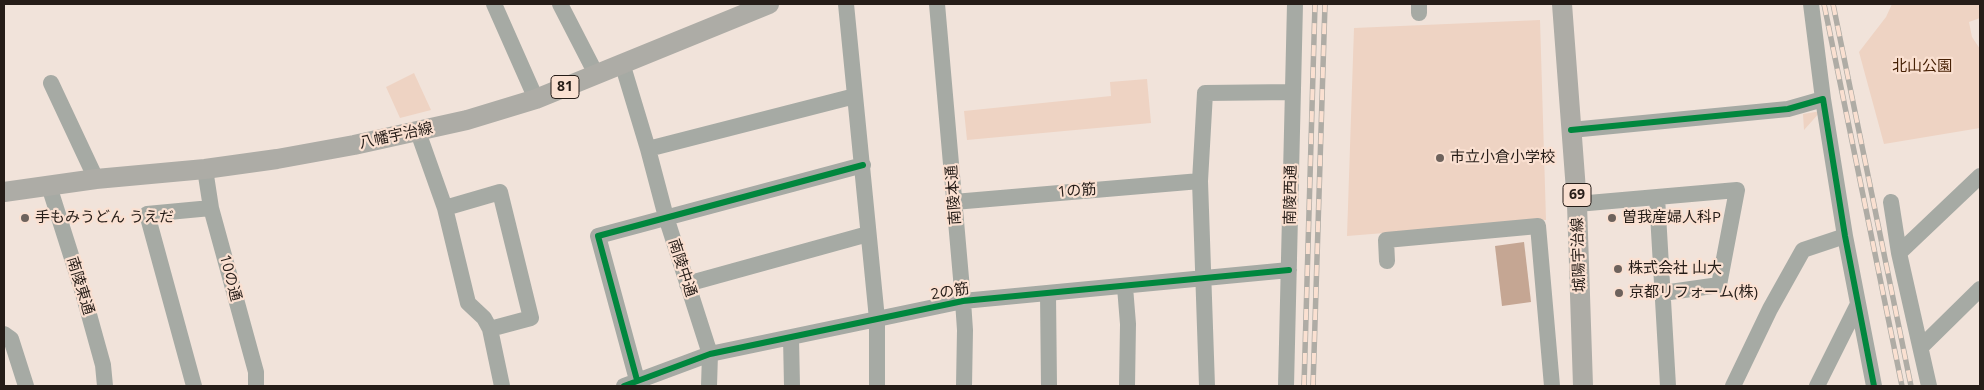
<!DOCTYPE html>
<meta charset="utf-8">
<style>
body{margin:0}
#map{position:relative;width:1984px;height:390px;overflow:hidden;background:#f1e3da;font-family:"Open Sans",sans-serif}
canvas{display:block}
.frame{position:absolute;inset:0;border:5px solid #261d18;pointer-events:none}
</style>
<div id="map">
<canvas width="1984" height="390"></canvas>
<div class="frame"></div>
</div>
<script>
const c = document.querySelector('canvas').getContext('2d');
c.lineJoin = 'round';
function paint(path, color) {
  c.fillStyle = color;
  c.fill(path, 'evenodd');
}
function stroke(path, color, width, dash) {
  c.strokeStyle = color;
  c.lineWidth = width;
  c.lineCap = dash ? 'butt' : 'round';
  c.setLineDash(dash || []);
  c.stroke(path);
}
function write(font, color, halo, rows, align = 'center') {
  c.font = font + ' "Open Sans","Noto Sans JP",sans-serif';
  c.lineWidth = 4.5;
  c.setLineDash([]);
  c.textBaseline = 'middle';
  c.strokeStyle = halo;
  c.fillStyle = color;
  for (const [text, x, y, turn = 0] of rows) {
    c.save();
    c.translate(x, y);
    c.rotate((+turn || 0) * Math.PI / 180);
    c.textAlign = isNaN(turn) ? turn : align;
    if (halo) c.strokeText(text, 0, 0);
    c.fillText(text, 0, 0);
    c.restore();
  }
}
paint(new Path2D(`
 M1892,4H1980V18L1969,22L1972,37L1980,49V128L1884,144L1859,52L1886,17Z
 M1540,20L1546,220L1347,236L1354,28Z
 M414,73L431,110L400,118L386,87Z
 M1147,79L1151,123L967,140L964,111L1111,96L1110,82Z
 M1821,111L1804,130L1803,114Z`), '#eed3c3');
paint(new Path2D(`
 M1524,242L1531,302L1502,306L1495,246Z`), '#c5a693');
stroke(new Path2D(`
 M494,4L536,99
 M560,4L596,74
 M846,4L877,319V386
 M937,4L963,301L965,330L964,386
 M1811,4L1823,99
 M1419,13V4
 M622,63L648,149L666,217L710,354L709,386
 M51,83L96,179
 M1571,130L1788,109L1823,99L1845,236L1874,386
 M418,132L445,208L468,303L484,318L490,329L502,386
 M648,149L855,96
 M205,169L211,208L256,372V386
 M49,186L83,293L103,365L105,386
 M1657,197L1668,386
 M954,202L1200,181
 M1891,202L1899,253
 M1577,204L1737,190L1719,285L1663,293
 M445,208L500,192L531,318L490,329
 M1387,261L1386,240L1538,226L1552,386
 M687,284L868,234
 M1125,287L1128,324L1127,386
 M1048,294L1049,386
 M4,334L11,339L26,386
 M791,337L792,386
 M1921,347L1980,289
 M637,380L598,236L863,165
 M194,386L147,214L211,208
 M624,386L710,354L963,301L1289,270
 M1207,386L1200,181L1205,93L1293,92
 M1286,386L1295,4
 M1733,386L1770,309L1803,250L1845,236
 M1817,386L1857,306
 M1929,386L1899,253L1980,176`), '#a6aaa4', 16);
stroke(new Path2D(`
 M1562,4L1577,204L1583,386
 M4,192L96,179L205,169L277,159L354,145L467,120L536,99L769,4`), '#adaca6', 20);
const rail = new Path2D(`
 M1824,4L1902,386
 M1833,4L1911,386
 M1304,386L1315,4
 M1313,386L1325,4`);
stroke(rail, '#afaca5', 5.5);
stroke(rail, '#fae0d1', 4, [11]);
stroke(new Path2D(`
 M1571,130L1788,109L1823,99L1845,236L1874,386
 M637,380L598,236L863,165
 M624,386L710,354L963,301L1289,270`), '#00873e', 6);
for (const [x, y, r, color] of [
 [1440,158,5,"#6d625c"],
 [25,218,5,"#6d625c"],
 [1612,218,5,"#6d625c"],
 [1618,269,5,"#6d625c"],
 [1619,293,5,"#6d625c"]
]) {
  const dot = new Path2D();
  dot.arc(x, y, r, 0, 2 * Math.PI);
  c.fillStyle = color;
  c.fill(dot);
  stroke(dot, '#fae0d1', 2);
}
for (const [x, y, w] of [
 [565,87,28],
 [1577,195,28]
]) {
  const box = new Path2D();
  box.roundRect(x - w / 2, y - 11.5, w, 23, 4);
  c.fillStyle = '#fae0d1';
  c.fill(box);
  stroke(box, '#261d18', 1);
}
write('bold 14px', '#261d18', null, [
 ["81",565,87],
 ["69",1577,195]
]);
write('15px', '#472105', '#fae0d1', [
 ["北山公園",1922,67]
]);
write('15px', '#261d18', '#fae0d1', [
 ["八幡宇治線",396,136,-12],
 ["1の筋",1077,191,-5],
 ["南陵本通",954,195,-94],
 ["南陵西通",1291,195,-89],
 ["城陽宇治線",1579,255,-92],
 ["南陵中通",682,268,72],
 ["10の通",230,278,75],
 ["南陵東通",80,286,73],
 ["2の筋",950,292,-10]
]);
write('15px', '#261d18', '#fae0d1', [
 ["市立小倉小学校",1450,158],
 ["手もみうどん うえだ",35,218],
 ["曽我産婦人科P",1622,218],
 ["株式会社 山大",1628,269],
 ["京都リフォーム(株)",1629,293]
], 'left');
</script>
